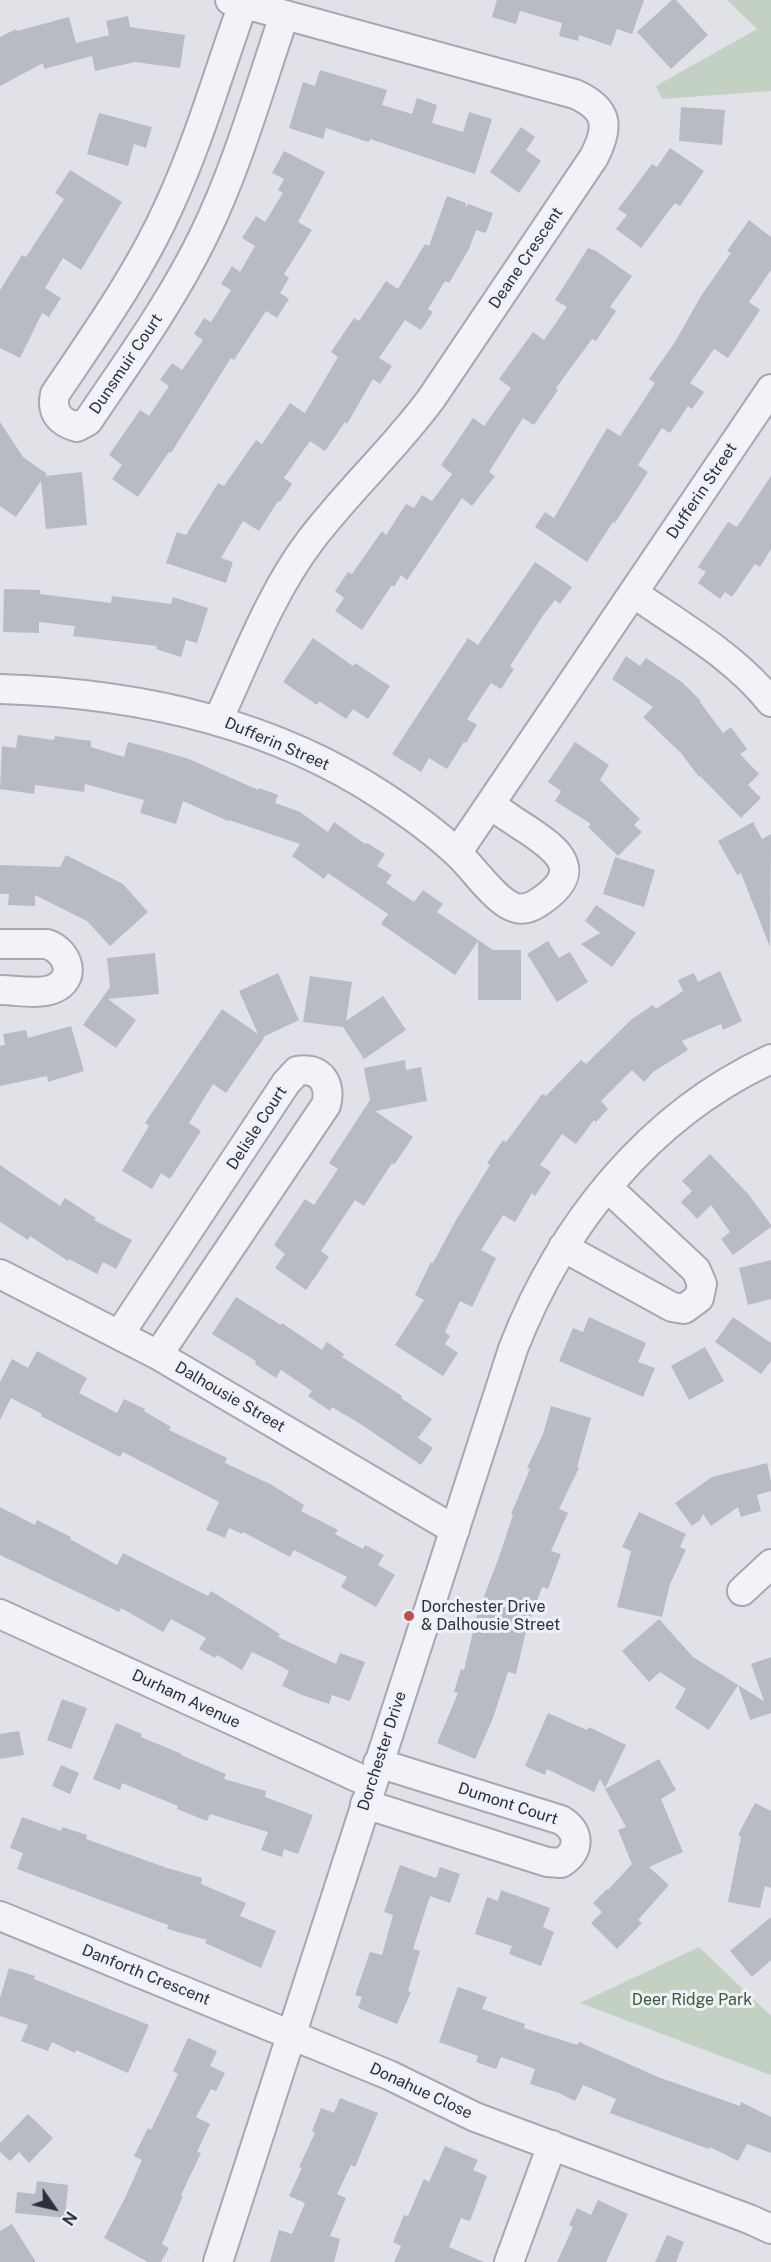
<!DOCTYPE html>
<style>
body{margin:0}
#map{position:relative;width:771px;height:2262px;overflow:hidden;background:#e0e2e8;font-family:"Public Sans",sans-serif}
canvas{display:block}
.north{position:absolute;left:24px;top:2178px;width:60px;height:60px;-webkit-text-stroke:4px #eff1f6;paint-order:stroke;rotate:124deg;font-size:16px;font-weight:700;line-height:24px;text-align:center;color:#2a2e3e}
.north::after{content:'';display:block;margin:auto;width:21px;height:27px;background:#2a2e3e;clip-path:polygon(50% 0,100% 100%,50% 72%,0 100%)}
</style>
<div id="map">
<canvas width="771" height="2262"></canvas>
<div class="north">N</div>
</div>
<script>
const c = document.querySelector('canvas').getContext('2d');
c.lineJoin = 'round';
function paint(path, color) {
  c.fillStyle = color;
  c.fill(path, 'evenodd');
}
function stroke(path, color, width, dash) {
  c.strokeStyle = color;
  c.lineWidth = width;
  c.lineCap = dash ? 'butt' : 'round';
  c.setLineDash(dash || []);
  c.stroke(path);
}
function write(font, color, halo, rows, align = 'center') {
  c.font = font + ' "Public Sans",sans-serif';
  c.lineWidth = 6;
  c.setLineDash([]);
  c.textBaseline = 'middle';
  c.strokeStyle = halo;
  c.fillStyle = color;
  for (const [text, x, y, turn = 0] of rows) {
    c.save();
    c.translate(x, y);
    c.rotate((+turn || 0) * Math.PI / 180);
    c.textAlign = isNaN(turn) ? turn : align;
    if (halo) c.strokeText(text, 0, 0);
    c.fillText(text, 0, 0);
    c.restore();
  }
}
paint(new Path2D(`
 M727,0H771V91L662,99L656,86L757,29Z
 M699,1947L771,2016V2075L580,2003Z`), '#c3d1c2');
paint(new Path2D(`
 M497,0H644L632,34L617,29L611,46L579,35L578,41L559,36L562,23L520,11L516,24L492,17Z
 M672,0H676L708,35L671,69L637,32Z
 M128,16L130,27L185,35L180,68L135,62L95,71L92,56L44,69L43,63L0,86V37L16,29L17,31L69,17L76,43L109,35L106,21Z
 M320,70L387,90L382,105L412,114L417,98L437,105L432,123L463,132L469,112L492,119L475,174L370,139L369,142L365,141L326,128L323,139L289,128L303,82L315,86Z
 M681,107L725,110L722,145L679,141Z
 M99,113L152,127L146,148L134,144L128,166L87,154Z
 M521,127L535,137L526,150L541,161L519,193L490,172Z
 M670,148L704,171L680,206L675,203L641,248L616,229L627,215L618,209L652,164L657,167Z
 M284,151L325,172L298,222L312,230L284,274L289,278L280,293L289,299L277,318L266,311L234,360L231,358L171,453L169,452L138,497L112,479L122,465L109,455L140,410L149,416L169,386L160,380L172,363L182,370L203,340L194,334L204,318L211,322L231,290L221,284L232,266L240,272L255,246L242,238L256,216L265,222L283,193L278,190L284,179L272,173Z
 M70,170L122,202L81,270L63,258L45,288L61,298L49,317L42,313L20,358L0,348V290L22,255L26,257L64,199L55,193Z
 M447,196L466,203L465,208L468,204L493,213L486,233L476,230L469,249L449,283L445,281L428,309L433,312L421,330L405,320L379,358L392,366L380,384L373,379L347,424L345,422L325,451L310,441L284,478L292,484L280,502L278,501L259,531L243,521L221,558L233,562L226,583L166,563L177,532L186,535L218,483L224,486L256,440L262,444L290,403L305,413L338,357L331,352L354,318L359,321L386,281L398,289L425,244L429,246Z
 M749,220L771,237V270L749,302L760,310L728,358L714,349L690,383L704,392L692,409L688,406L670,433L662,428L638,465L648,472L615,523L613,522L587,562L535,527L545,512L554,518L607,428L620,436L655,383L649,379L675,342L701,296L731,253L727,251Z
 M588,248L596,251L632,276L610,307L616,311L596,341L592,339L556,388L558,390L534,425L523,418L489,472L495,476L472,506L462,498L407,580L401,575L394,587L392,585L362,630L335,611L344,598L335,591L348,572L352,574L382,531L386,535L406,504L414,508L422,495L432,501L452,474L441,465L473,418L484,426L511,388L499,379L533,332L544,340L567,307L555,300Z
 M0,422L23,457L47,474L45,476L82,472L87,525L46,529L41,481L16,517L0,506Z
 M771,476V549L760,567L755,564L732,597L725,592L720,599L698,583L706,572L698,567L728,522L737,527Z
 M535,562L572,587L560,604L555,600L544,614L510,666L514,669L501,689L491,683L467,719L477,725L466,743L464,742L447,769L429,758L421,772L392,754L468,638L478,645Z
 M4,589L40,590V594L111,603L112,596L171,604L173,597L208,608L197,643L186,640L181,657L156,649L157,646L73,636L75,626L39,622V633L3,632Z
 M313,638L353,666L355,663L390,686L368,719L353,709L346,719L319,701L317,705L283,682Z
 M626,656L640,666L646,658L683,683L701,701L700,702L723,733L731,727L747,749L740,754L759,774L748,785L761,798L741,818L700,776L699,777L681,753L643,717L653,707L612,679Z
 M18,735L54,740L55,736L91,741V747L124,757L128,742L155,749L189,759L258,790L259,788L278,795L275,803L300,812L328,832L334,822L365,844L367,843L385,854L377,866L392,875L386,883L414,902L423,890L443,904L437,912L493,950H521V1000H478V941L455,975L381,924L388,914L328,873L324,879L292,856L300,844L229,820L228,821L183,801L176,824L140,813L144,800L85,784L84,792L35,785L34,794L0,789L2,746L16,748Z
 M575,742L609,765L600,780L640,819L634,825L642,832L618,856L588,827L591,824L555,801L561,791L548,782Z
 M753,822L762,839L771,834L770,947L741,873L737,875L718,841Z
 M66,855L123,884L148,912L110,946L87,921L35,895V906L8,905L9,894H0V865L60,867Z
 M615,857L655,870L644,907L603,894Z
 M596,905L636,933L612,967L581,944L600,933L585,921Z
 M548,941L559,958L570,952L588,982L557,1002L527,954Z
 M155,953L159,994L108,999L136,1020L116,1048L83,1025L110,987L107,958Z
 M720,971L742,1021L723,1030L721,1024L682,1041L688,1050L653,1072L644,1082L632,1070L601,1101L608,1109L596,1122L594,1120L576,1144L562,1134L540,1165L551,1172L535,1196L532,1193L515,1222L503,1215L481,1250L496,1258L472,1307L460,1301L445,1332L450,1336L445,1344L458,1353L443,1376L395,1345L424,1300L415,1295L431,1262L433,1263L456,1220L490,1165L487,1163L503,1140L506,1142L542,1094L546,1096L581,1060L586,1064L632,1019L653,1005L656,1009L683,991L678,980L694,973L698,982Z
 M278,973L299,1020L263,1037L264,1038L226,1093L213,1084L189,1123L201,1131L170,1179L161,1173L152,1189L122,1171L149,1126L145,1123L222,1009L258,1034L239,991Z
 M310,976L352,982L346,1021L383,996L406,1030L364,1059L343,1027L303,1022Z
 M71,1026L84,1071L48,1082L47,1076L0,1086V1046L5,1045L3,1034L26,1030L28,1038Z
 M405,1060L406,1070L421,1067L427,1101L375,1111L413,1137L394,1165L392,1163L364,1206L355,1200L321,1251L329,1257L306,1290L275,1268L285,1254L274,1245L305,1199L314,1205L338,1169L329,1163L370,1100L364,1068Z
 M710,1154L749,1195L771,1225V1227L733,1255L721,1239L730,1232L711,1205L697,1219L681,1202L692,1191L682,1181Z
 M0,1165L60,1206L65,1198L96,1218L94,1220L132,1240L116,1269L103,1262L97,1274L69,1259L68,1261L30,1236L28,1240L0,1222Z
 M771,1260V1299L748,1305L739,1268Z
 M236,1297L281,1325L282,1323L322,1350L327,1342L344,1354L342,1357L402,1396L401,1398L432,1419L418,1438L433,1448L421,1465L362,1425L332,1407L330,1411L308,1396L312,1391L281,1370L276,1378L255,1364L256,1361L212,1334Z
 M589,1317L646,1343L638,1362L655,1368L643,1397L559,1361L573,1328L583,1332Z
 M733,1317L771,1343V1361L761,1374L715,1342Z
 M705,1347L724,1381L689,1400L671,1366Z
 M37,1351L87,1378L79,1393L117,1413L124,1399L145,1409L144,1411L171,1427L169,1430L227,1458L225,1463L272,1485L304,1505L301,1511L338,1530L335,1534L363,1549L365,1545L384,1555L378,1565L395,1575L376,1607L341,1587L347,1577L294,1550L290,1557L243,1532L242,1534L229,1528L225,1538L206,1530L219,1502L123,1452L120,1457L41,1416L42,1414L11,1398L0,1420V1382L12,1359L28,1368Z
 M551,1406L591,1418L577,1467L579,1468L559,1509L568,1513L551,1551L561,1554L548,1589L542,1587L526,1631L516,1674L508,1672L493,1718L475,1759L437,1743L458,1693L454,1692L461,1669L464,1670L477,1615L499,1557L513,1515L511,1514L530,1469L527,1468L543,1434Z
 M767,1463L771,1481V1491L757,1495L761,1511L741,1517L738,1507L711,1526L703,1514L700,1520L692,1526L675,1503L712,1477Z
 M0,1507L35,1525L37,1520L71,1537L70,1539L117,1565L123,1553L208,1596L211,1591L280,1634L278,1637L336,1664L340,1653L365,1662L350,1701L332,1695L329,1704L302,1695L282,1686L289,1671L271,1661L252,1652L242,1670L217,1655L215,1658L199,1649L206,1638L171,1619L163,1632L121,1608L119,1612L0,1555Z
 M639,1512L686,1534L680,1547L686,1550L670,1584L662,1617L617,1607L631,1551L622,1547Z
 M659,1619L693,1657L738,1685L709,1730L675,1708L686,1689L660,1672L649,1682L622,1651Z
 M771,1657V1713L750,1720L738,1685L764,1701L751,1664Z
 M62,1699L87,1708L71,1749L47,1740Z
 M548,1713L587,1730L589,1727L626,1745L605,1788L600,1779L594,1792L547,1769L545,1775L525,1766Z
 M116,1723L142,1734L141,1737L182,1754L181,1755L226,1774L224,1779L266,1791L265,1797L313,1815L298,1854L284,1849L282,1857L261,1850L268,1832L210,1814L207,1821L177,1809L178,1806L122,1783L120,1790L93,1779Z
 M19,1731L24,1755L0,1759V1734Z
 M659,1759L676,1790L661,1799L683,1852L649,1867L669,1885L638,1920L642,1923L617,1949L591,1923L602,1912L593,1903L607,1889L608,1890L632,1864L618,1830L626,1827L605,1789Z
 M61,1765L79,1773L70,1794L52,1786Z
 M755,1803L771,1811V1888L765,1886L760,1908L728,1902L741,1837L738,1835Z
 M22,1817L61,1831L62,1827L87,1835L86,1839L167,1868L202,1878L201,1884L246,1903L240,1916L276,1931L261,1968L205,1943L207,1940L167,1929L168,1925L17,1869L23,1853L10,1848Z
 M400,1865L436,1878L440,1867L460,1874L450,1903L430,1896L413,1949L420,1951L408,1991L411,1992L397,2024L358,2008L362,1997L355,1995L370,1952L382,1955L393,1915L384,1912Z
 M501,1890L550,1908L543,1927L554,1932L541,1966L509,1954L512,1946L475,1934L487,1897L498,1901Z
 M771,1917V1960L752,1977L730,1951Z
 M9,1968L35,1976L34,1979L149,2025L128,2073L76,2050L75,2053L52,2042L48,2051L21,2041L28,2025L0,2016V1998Z
 M458,1987L487,1997L482,2009L525,2024L524,2028L577,2045L579,2042L658,2077L740,2106L741,2102L771,2117V2153L747,2144L738,2161L710,2147L709,2149L610,2113L616,2099L583,2085L575,2101L559,2093L530,2084L535,2069L501,2057L496,2069L476,2062L478,2056L439,2042Z
 M188,2038L217,2051L210,2066L225,2073L216,2091L211,2089L196,2117L210,2124L197,2152L201,2153L181,2195L183,2196L162,2244L169,2248L161,2262H148L104,2238L125,2198L142,2160L134,2156L148,2128L151,2130L178,2074L173,2071Z
 M340,2098L378,2113L355,2167L351,2165L337,2194L346,2198L330,2236L340,2239L334,2262H270L279,2230L292,2234L305,2203L289,2196L302,2168L299,2167L315,2133L312,2131L321,2108L334,2113Z
 M28,2114L53,2138L29,2163L19,2152L10,2161L0,2152V2143Z
 M445,2146L478,2160L473,2170L487,2176L470,2221L461,2218L449,2247L484,2262H394L401,2246L393,2242L404,2215L408,2216L424,2179L429,2182Z
 M37,2181L68,2185L65,2218L15,2213L17,2192L35,2194Z
 M598,2200L628,2214L606,2262H557L573,2227L569,2225L577,2208L591,2215Z
 M12,2224L36,2262H0V2231Z
 M667,2235L684,2242L676,2262H655Z`), '#b8bbc4');
const minor = new Path2D(`
 M243,4C219,71 199,141 169,206C139,273 96,333 55,394C51,412 59,422 77,427L88,421C129,360 172,301 204,235C238,165 259,89 284,16
 M633,593C681,626 734,656 771,702
 M0,689C133,693 268,721 381,795C407,812 434,831 457,853C473,867 496,903 516,908C527,911 537,904 545,898C584,869 556,849 528,830C515,822 503,813 490,805
 M218,720C246,660 270,594 310,541C347,492 394,449 431,399L594,157C610,126 608,109 575,94L230,0
 M457,853L771,389
 M0,944H47C68,951 78,979 53,989C38,995 16,990 0,990
 M563,1247L672,1307L684,1309L699,1298L702,1284L696,1270L607,1187
 M0,1274L158,1355L455,1530
 M119,1335L286,1083L297,1071C320,1066 332,1084 326,1105L158,1355
 M742,1591L771,1564
 M0,1614L372,1784
 M365,1804L547,1862L561,1863C581,1851 580,1831 561,1820L378,1763
 M0,1916L389,2075L475,2117L749,2219L771,2229
 M218,2262L513,1349C561,1225 649,1115 771,1059
 M509,2262L552,2145`);
stroke(minor, '#a6a8b2', 32);
stroke(minor, '#f2f3f7', 28);
for (const [x, y, r, color] of [
 [409,1616,6,"#c54d4e"]
]) {
  const dot = new Path2D();
  dot.arc(x, y, r, 0, 2 * Math.PI);
  c.fillStyle = color;
  c.fill(dot);
  stroke(dot, '#eff1f6', 2);
}
write('16px', '#2a2e3e', '#eff1f6', [
 ["Deane Crescent",526,258,-56],
 ["Dunsmuir Court",126,364,-56],
 ["Dufferin Street",702,491,-56],
 ["Dufferin Street",277,744,23],
 ["Delisle Court",257,1128,-57],
 ["Dalhousie Street",230,1397,30],
 ["Durham Avenue",186,1699,25],
 ["Dorchester Drive",382,1751,-72],
 ["Dumont Court",508,1804,18],
 ["Danforth Crescent",146,1975,22],
 ["Donahue Close",421,2091,25]
]);
write('16px', '#2a2e3e', '#eff1f6', [
 ["Dorchester Drive",421,1607],
 ["& Dalhousie Street",421,1625]
], 'left');
write('16px', '#395938', '#eff1f6', [
 ["Deer Ridge Park",692,2000]
]);
</script>
